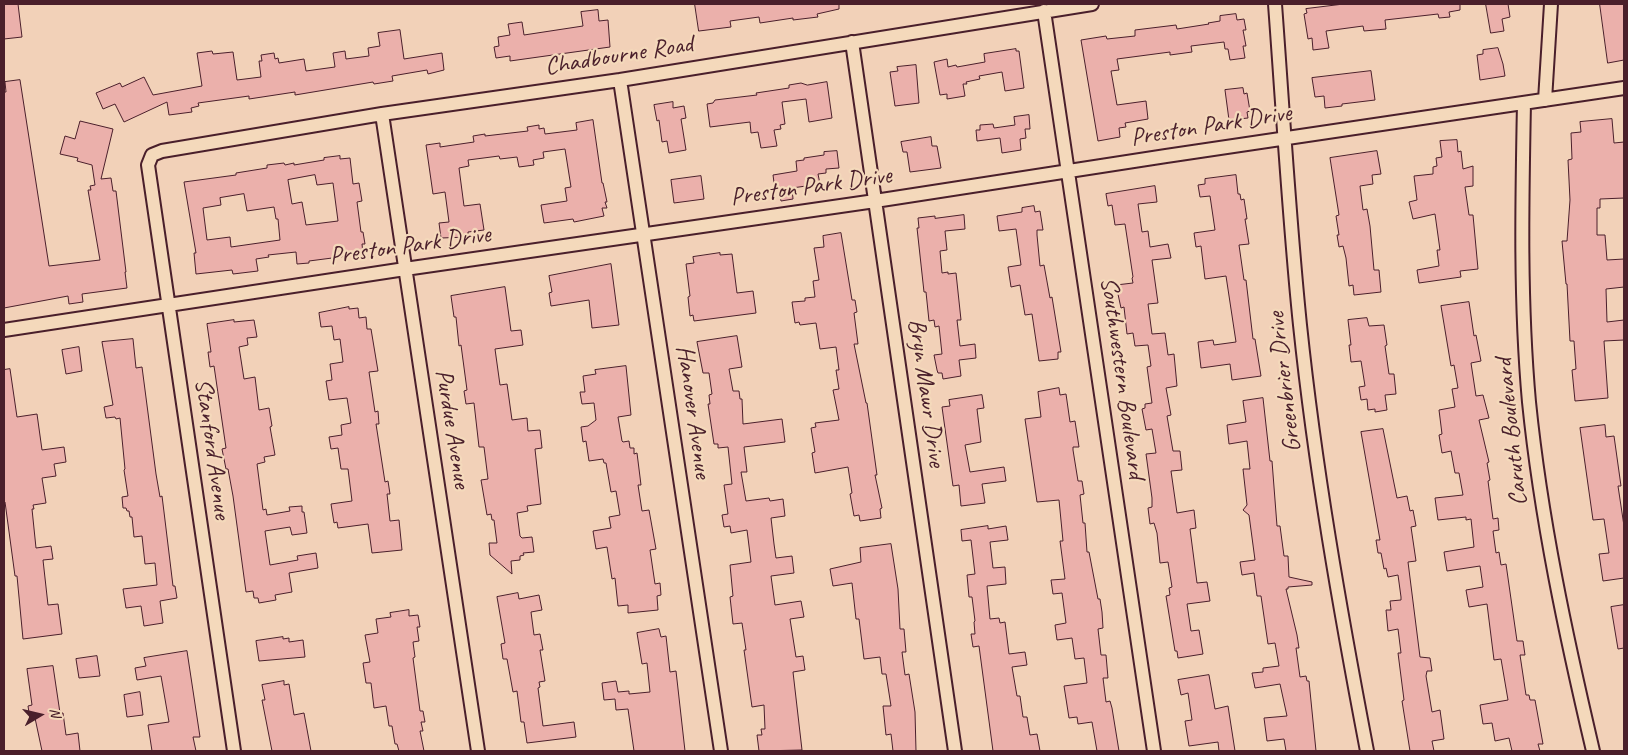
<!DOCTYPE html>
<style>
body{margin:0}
#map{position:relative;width:1628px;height:755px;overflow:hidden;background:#f2d1b8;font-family:Caveat,sans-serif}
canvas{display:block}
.frame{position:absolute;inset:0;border:5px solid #4a1f2b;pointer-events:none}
.north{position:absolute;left:15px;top:690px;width:50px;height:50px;-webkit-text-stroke:4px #f4d9bb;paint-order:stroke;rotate:81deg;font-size:14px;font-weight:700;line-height:20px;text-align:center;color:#4a1f2b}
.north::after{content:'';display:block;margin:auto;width:18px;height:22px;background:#4a1f2b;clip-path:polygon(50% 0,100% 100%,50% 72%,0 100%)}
</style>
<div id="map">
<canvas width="1628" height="755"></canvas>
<div class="frame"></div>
<div class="north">N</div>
</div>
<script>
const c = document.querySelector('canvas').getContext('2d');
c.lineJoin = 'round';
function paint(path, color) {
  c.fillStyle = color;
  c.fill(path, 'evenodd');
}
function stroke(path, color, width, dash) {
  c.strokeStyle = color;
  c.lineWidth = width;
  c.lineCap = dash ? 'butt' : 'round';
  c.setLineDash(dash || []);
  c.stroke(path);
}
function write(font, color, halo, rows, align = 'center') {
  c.font = font + ' Caveat,sans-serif';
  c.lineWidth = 4.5;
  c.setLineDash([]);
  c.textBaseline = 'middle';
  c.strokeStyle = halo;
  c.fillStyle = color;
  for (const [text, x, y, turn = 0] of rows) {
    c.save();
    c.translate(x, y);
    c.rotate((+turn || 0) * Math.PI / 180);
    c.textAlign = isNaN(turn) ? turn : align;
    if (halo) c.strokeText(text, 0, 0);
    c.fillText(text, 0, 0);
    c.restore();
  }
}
const building = new Path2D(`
 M4,4H18L22,37L4,39Z
 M695,4H839V9L817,14L818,17L793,20V18L760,23L759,17L730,21L731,27L699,31Z
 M1344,4H1460V10L1449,12L1450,17L1439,18L1438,14L1385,20L1386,29L1364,31L1363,26L1326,31L1329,48L1313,50L1312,38L1308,39L1304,14L1307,13L1306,9Z
 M1486,4H1508L1510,17L1502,19L1504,31L1491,33Z
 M1600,4H1624V60L1608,63Z
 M598,10L599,21L608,20L610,47L510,61V56L496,58L494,47L499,46L498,37L510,35L508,24L522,22L524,35L583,26L581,12Z
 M1236,14L1237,20L1244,19L1246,30H1243L1246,46H1243L1245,58L1230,60L1228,49H1225L1224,42L1191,46L1192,52L1170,55V52L1117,59L1119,70L1111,71L1117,105L1146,101L1148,119L1125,123L1126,127L1119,128L1120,137L1098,141L1081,40L1106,36L1107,39L1135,36V30L1176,25L1177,29L1209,24L1208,23L1220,21V16Z
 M400,30L404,59L442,53L444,70L428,74L427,70L392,76L393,81L374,84L373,82L295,95V92L249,99V96L198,103L199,106L191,108L192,112L169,115L167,102L124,122L115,104L103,109L96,93L120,83L122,87L144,77L153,95L202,86L197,53L212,51L213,54L233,52L237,80L261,77L259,61H262L261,55L274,53L275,59L278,58L279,63L304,59L306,71L335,67L333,53L345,51L346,59L369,56L368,48L380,46L378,33Z
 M1498,48L1503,64L1505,76L1480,80L1477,55L1483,54V50Z
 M1016,49V51H1019L1024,88L1005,91L1002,72L979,76L980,79L966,82L967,84H963L965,96L947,99V94L940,95L934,62L947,59L948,67L956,65L957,67L985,62L984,54Z
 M916,65L919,103L895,106L890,72L898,71L897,67Z
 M1371,71L1375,100L1342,104V106L1325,108L1324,96L1315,97L1312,78Z
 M20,80L49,266L100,260L88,190H91L90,186L95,185L92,165L77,161L78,158L60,154L65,136L75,139L80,121L113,129L101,179L111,178L113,191H116L126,272H125L127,288L82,294L83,302L69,304L68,296L4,308V92H6L5,82Z
 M827,82L832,118L809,122L806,99L782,102L785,124L780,125L781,129L774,130L777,146L761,148L758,132L751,133L750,122L710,127L707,104L713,103L715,100L757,95L756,93L789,88V85L801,83L807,85Z
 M1243,88L1244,94L1247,93L1250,111L1247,112L1248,118L1229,120L1225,90Z
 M673,102V108L684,106L686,118L681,119L686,150L669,153L667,141L662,142L659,120L657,121L654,105Z
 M1029,115L1030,129H1025L1026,138L1020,139L1021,150L1002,153L1000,138L977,141L976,130H980V125L993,124L994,128L1015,125L1014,117Z
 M1612,119L1614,143L1624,142V198L1600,199V208H1597V235H1605L1607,260L1624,259V287L1606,289L1607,322L1624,320V340L1604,341L1608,398L1575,401L1572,370L1576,369L1574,341H1570L1567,284H1566L1562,241H1567L1570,200L1568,160L1572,159L1571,133L1581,132L1580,122Z
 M593,120L602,183H603L607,202H605L607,208H602L604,216L574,222L573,219L544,223L541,205L567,201L565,188L571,187L565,149L543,152L544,158L533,160L534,165L519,167L517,157L500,159L499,156L468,160L469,166L459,168L464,206L480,204L484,230L468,232V237L441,238L439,223L449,222L445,192L433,194L426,145L440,143V147L474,142L473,136L485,134V136L528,131L527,127L539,125V129L544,128L545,134L577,130L576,123Z
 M931,137L932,146H937L941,168L910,172L907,152H903L901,142Z
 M1457,140L1458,152L1461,151L1463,169L1473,166V186L1465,187L1469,215H1473L1478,269L1460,271L1461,277L1419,283L1417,270L1439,266L1437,250H1440L1435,214L1413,219L1409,202L1417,200L1414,176L1433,174V167L1437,166L1436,158L1442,157L1440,141Z
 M837,151L839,168L826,169V173L818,174L820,184L792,188L793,199L781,201L779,189L775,190L773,175L797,171L796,161L804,160V158L824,155V152Z
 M1377,151L1381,174L1372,175L1373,184L1360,186L1363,210L1367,209L1370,226L1374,270H1379L1381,292L1354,295L1353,285L1349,286L1346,258L1343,246L1339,247L1337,235H1339L1336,216L1339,215L1330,158Z
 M340,156V159L350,158L353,184L359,183L362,201L357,202L361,232H363L365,244H362L363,254L309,261V263L297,264L296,252L268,255L269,257L256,259L258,271L233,274L232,270L196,274L194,253H196L184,182L236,175V173L267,168V165L284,163L285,165L294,163V165L324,160V158ZM315,175L317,185L333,183L338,221L306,225L302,202L292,204L288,180ZM244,194L247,211L274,207L276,219H278L280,240L231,247L230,237L207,240L203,208L221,205L220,198Z
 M1236,175L1238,194H1240L1241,200L1244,199L1247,219H1245L1249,244L1239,245L1244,280H1246L1253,339H1255L1261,376L1232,380L1230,364L1201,368L1198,342L1213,340L1214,345L1236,342L1226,276L1205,279L1201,246L1196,247L1194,233L1215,230L1210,196L1200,197L1198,185L1205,184V179Z
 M701,176L704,199L674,203L671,180Z
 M1155,186L1157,202L1138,204L1142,232L1148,231L1150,247L1168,244L1171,258L1152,260L1158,303L1148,304L1152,334L1165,333L1168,355L1174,354L1177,386L1166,388L1171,415L1167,416L1173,451H1180L1182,470L1171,471L1177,513L1194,510L1196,528L1190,529L1197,583L1207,582L1210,601L1187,604L1191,631L1199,630L1203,654L1178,658L1177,651H1175L1166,596L1170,595L1169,588L1172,587L1168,562L1160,563L1157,533L1154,523L1150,524L1148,508L1152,507V498L1146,454L1156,453L1152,429L1146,430L1142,409L1145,408V404L1152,403L1147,367L1151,366L1148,345L1135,346L1133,333L1127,334L1124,307L1121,308L1116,285L1133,283L1132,278L1133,277L1125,224L1115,225L1112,205L1108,206L1106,194Z
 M1034,206L1035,212L1040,211L1043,230H1037V235L1040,266L1044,265L1050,298L1052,297L1061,352H1058V359L1039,361L1032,314L1025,315L1020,285L1011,287L1008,267L1021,265L1016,229L999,231L997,216L1022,212V208Z
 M964,215L965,229L945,231L947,250L940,251L942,273L948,272V274L956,273L961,320H957L960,346L975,344L976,358L959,360L961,376L943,379L942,373H938L937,370L934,355L942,354L939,326L935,327L934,320L929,321L926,292H924L917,228H919L918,218L935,216V218Z
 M841,233L852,300H855L857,312L854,313L858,344H854L866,403H867L877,475H875L882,508L880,509L881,518L860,521L859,515L854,516L850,494L852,493L848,467L815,473L812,453L815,452L811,428L816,427L815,423L839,420L833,390L839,389L836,370H839L836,347L820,349L816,323L800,325L799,322L795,323L792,302L805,301V298L815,297L813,281L819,280L814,248L824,247L823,236Z
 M720,253V255L732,254L737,293L753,291L756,313L694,321L693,315L690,316L688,297L690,296L686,264L694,263L693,257Z
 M611,264L619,325L592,328L589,300L551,306L549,293L552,292L549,276Z
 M505,287L511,331L521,330L523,345L495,349L500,385L507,384L512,420L527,418L528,431L540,430L542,448L535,449L541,504L527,506L528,511L517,513L520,536L522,538L532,537L534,552L523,553L524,555L520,556V560L511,561L512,574L490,555L489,543H497L494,520H492L491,514L487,515L481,480L488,479L484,447H479L474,403L466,404L464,391L467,390L461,345L459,346L456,317H454L451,296Z
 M1469,302L1474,336L1476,335L1481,361L1471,363L1476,396L1483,395L1489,418L1479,420L1489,462L1487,463L1490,480L1488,481L1493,519L1498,518L1499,530L1493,531L1496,553L1499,552L1501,565L1506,564L1517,641H1523L1525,655H1520L1526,695H1529L1530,700H1535L1543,744H1538L1540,751H1512L1509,738L1495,741L1492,723L1483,724L1480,705L1508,700L1501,659L1494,660L1487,604L1469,607L1466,590L1483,587L1480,566L1447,571L1444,552L1474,547L1471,519L1466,520V517L1438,520L1435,498L1463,495L1459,473H1455L1451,451L1442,453L1439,435L1442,434L1439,410L1455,407L1452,389L1458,388L1454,365L1451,366L1441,306Z
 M349,307V309L358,308L359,318L366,317L367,329H371L378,371L369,372L375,412L378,411L379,424H376L385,482L388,481L390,494H387L390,521L399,520L402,550L372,553L368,524L338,528L337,522L334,523L331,504L352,501L348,469H341L338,448L331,449L329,437L342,435L341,425L351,423L347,398L329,400L326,381L332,380L330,364L343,362L340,339L334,340L332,326L321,327L319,313Z
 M1367,318L1369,326L1384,325L1387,345L1385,346L1389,374H1394L1396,394L1385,395L1387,410L1375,412V409L1368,410L1367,399L1361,400L1359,387L1365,386L1361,361L1351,362L1349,345H1351L1348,320Z
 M234,320V322L254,320L257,337L247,338L248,345L239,347L244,379L255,377L259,410L269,408L272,426L270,427L275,455L264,457L265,462L257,464L263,510L266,509L267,515L290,511L289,507L302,506V512H304L307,533L292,535L290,527L265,531L270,565L298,560L297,556L316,553L318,568L289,573L292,592L275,595L276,600L259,603L258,598H254L253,591L246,592L233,496L228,469H226L222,449L226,448L214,366L210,367L208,352H211L207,324Z
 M737,336L742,367L729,369L733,391H739L740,399H742L743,424L782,419L785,442L744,447L747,472H741L746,501L769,498L770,501L783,499L785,516L771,518L774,544L776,558L792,556L794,573L771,576L775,605L801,601L804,617L790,619L796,657L803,656L805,670L793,672L802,750L759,751L757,735H762L761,729H765L764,705L752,707L744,650H746L742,623L733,624L730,597L733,596L730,565L751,562L747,530L731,533L730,526L724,527L722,515L728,514L724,485L732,484L728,447L718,448V444H714L708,404H710L709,395L712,394L709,373H703L697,342Z
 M133,339L136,368L142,367L156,474L160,497L162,496L164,512L173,586H175L177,598L160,601L163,623L144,626L141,606L126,608L123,589L157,585L155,563L145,564L142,536L134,537L132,517H130L129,511H127L126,508H123L122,497L128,496L124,470L125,469L120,418L116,419L115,417L106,418L104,407L113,405L102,342Z
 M79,347L82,371L66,374L62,350Z
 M626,366L631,415L618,417L622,441L623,442L629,441L630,448H634V454L637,453L641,485H638L642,511L649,510L656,549L650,550L655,584L660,583L661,595L657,596L658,610L628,613V605L618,606L615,578L612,579L607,547L596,549L593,531L611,528L609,517L620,515L616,491L611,492L606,463H604L603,459L589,461L586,441L583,442L581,427L588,426L596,420L594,403L582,404L580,392H585L583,376L596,374L595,370Z
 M10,369L17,417L37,414L42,450L64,447L66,462L54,464L56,476L42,478L46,503L33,505L34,509H32L36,548L51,546L53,559L43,560L48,605L58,604L62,634L23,639L17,576H15L5,502H4V370Z
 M1059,388L1060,395L1066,394L1070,422L1075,421L1079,447H1073V450L1078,481H1082L1084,494L1080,495L1083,523H1085L1087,552H1089L1098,599H1100L1102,612L1103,628L1098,629L1101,655H1106L1108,678H1103L1106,702L1110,701L1112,708L1119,751H1097L1092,722L1078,724L1077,717L1069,718L1064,686L1087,683L1084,658L1075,659L1072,638L1057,640L1055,625L1066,623L1062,593L1053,594L1051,580L1065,579L1060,541H1063L1059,500L1037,502L1025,419L1041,417L1038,392Z
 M982,395L984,408L977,409L981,442L965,445L970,472L1004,467L1006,481L982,484L985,503L961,506L959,485L953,486L942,407L950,406L949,400Z
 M1263,398L1270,461H1272L1277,526H1280L1284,556H1288L1289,577L1312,582V585L1288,587V589H1286L1297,635L1299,648H1296L1300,677L1306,676L1307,681H1309L1316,751H1286L1284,739L1267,741L1264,718L1287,716L1280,684L1255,688L1252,673L1263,672V668L1279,666L1275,643L1268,644L1261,596H1257L1254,573L1242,575L1240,562L1255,560L1249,515L1243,510L1247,505L1243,469H1250L1247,441L1229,444L1227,425L1246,422L1243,401Z
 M1605,425L1606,437L1614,436L1621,486H1618L1624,526V578L1603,581L1599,554L1609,553L1604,519L1593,520L1580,428Z
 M1383,429L1397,498L1407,496L1410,511L1413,510L1416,526L1411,527L1416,561L1408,562L1420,657L1430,658L1432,671H1427L1426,676L1432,712L1440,710L1444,739L1432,741L1434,751H1410L1402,701L1404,700L1398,653H1401L1398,629L1388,631L1386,610H1391L1390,601L1401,600V597L1398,575L1388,577L1386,568L1384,569L1381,553H1378L1376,540H1380L1361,432Z
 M988,526V529L1006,526L1008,540L990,542L993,568L1005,567L1006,584L987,586L990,619L999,618L1000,623L1005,622L1009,654L1025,652L1027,665L1012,667L1017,696H1020L1023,717H1027L1030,735L1037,734L1040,751H993L979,646L973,647L971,634H975L974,622L975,621L972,597H969L967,575L975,574L971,540L962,541L961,530Z
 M891,544L898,589L900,629H904L906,652H902L905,675L909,674L915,712L916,751H893L891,734L886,735L883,706H891L886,674H882L880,657L864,659L859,619H856L852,583L833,586L830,569L861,562L860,548Z
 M518,593L519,599L539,595L542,610L531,612L534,635L540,634L543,650H540L545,681L539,682L540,687L538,688L543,726L574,722L576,737L527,743L524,722H521L517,691L513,692L507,659H503L501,644L505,643L497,597Z
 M1624,605V648L1618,649L1611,607Z
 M409,610V616L418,615L420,627H417L419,641L413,642L415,657L413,658L420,711H423L425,722H421L423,731H420L424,751H399L397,744H395L392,726H389L386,706L374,708L371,683H366L363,663L370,662L365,635L378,633L376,619L391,617L390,613Z
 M659,629L661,637L666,636L670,672L676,671L685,751H634L628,709L616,710L615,699L604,700L602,683L616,681L618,692L629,691V694L650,692L647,663L642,664L637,633Z
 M283,637V639L289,638V642L303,640L305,657L259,661L256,641Z
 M187,651L200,737H193L196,751H152L148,725L169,722L161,676L137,680L135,668L146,666L144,658Z
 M97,656L100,676L79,678L76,659Z
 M53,666L60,713H63L66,735L78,733L80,751H42L35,718L30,719L28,706L32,705L27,669Z
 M1209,675L1215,709L1228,706L1235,751H1219L1218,742L1189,746L1185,721L1192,720L1188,693L1181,695L1178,680Z
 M284,681V685L289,684L294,715L304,713L311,751H272L262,700H265L262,685Z
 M140,692L143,715L127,717L124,695Z`);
paint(building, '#ebb0ab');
stroke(building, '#4a1f2b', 1);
const street = new Path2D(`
 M1275,4C1283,111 1289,218 1300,325C1315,468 1340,610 1367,751
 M1044,11L1154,751
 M852,42L955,751
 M620,80L721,751
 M1545,100L1551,4
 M1524,103C1522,203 1520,302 1529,402C1541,520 1566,636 1593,751
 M382,114L478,751
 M4,330L405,269L875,201L1166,156L1624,88
 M234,751L148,165L152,155L162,151L382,114L620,80L1092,4`);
stroke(street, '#4a1f2b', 16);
stroke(street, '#f4d9bb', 12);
write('25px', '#4a1f2b', '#f4d9bb', [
 ["Chadbourne Road",619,56,-9],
 ["Preston Park Drive",1211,126,-9],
 ["Preston Park Drive",811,187,-8],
 ["Preston Park Drive",410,246,-8],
 ["Southwestern Boulevard",1122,378,82],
 ["Greenbrier Drive",1285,382,-97],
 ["Bryn Mawr Drive",926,393,82],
 ["Hanover Avenue",693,412,82],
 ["Purdue Avenue",452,429,81],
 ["Caruth Boulevard",1512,432,-96],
 ["Stanford Avenue",212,449,82]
]);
</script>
